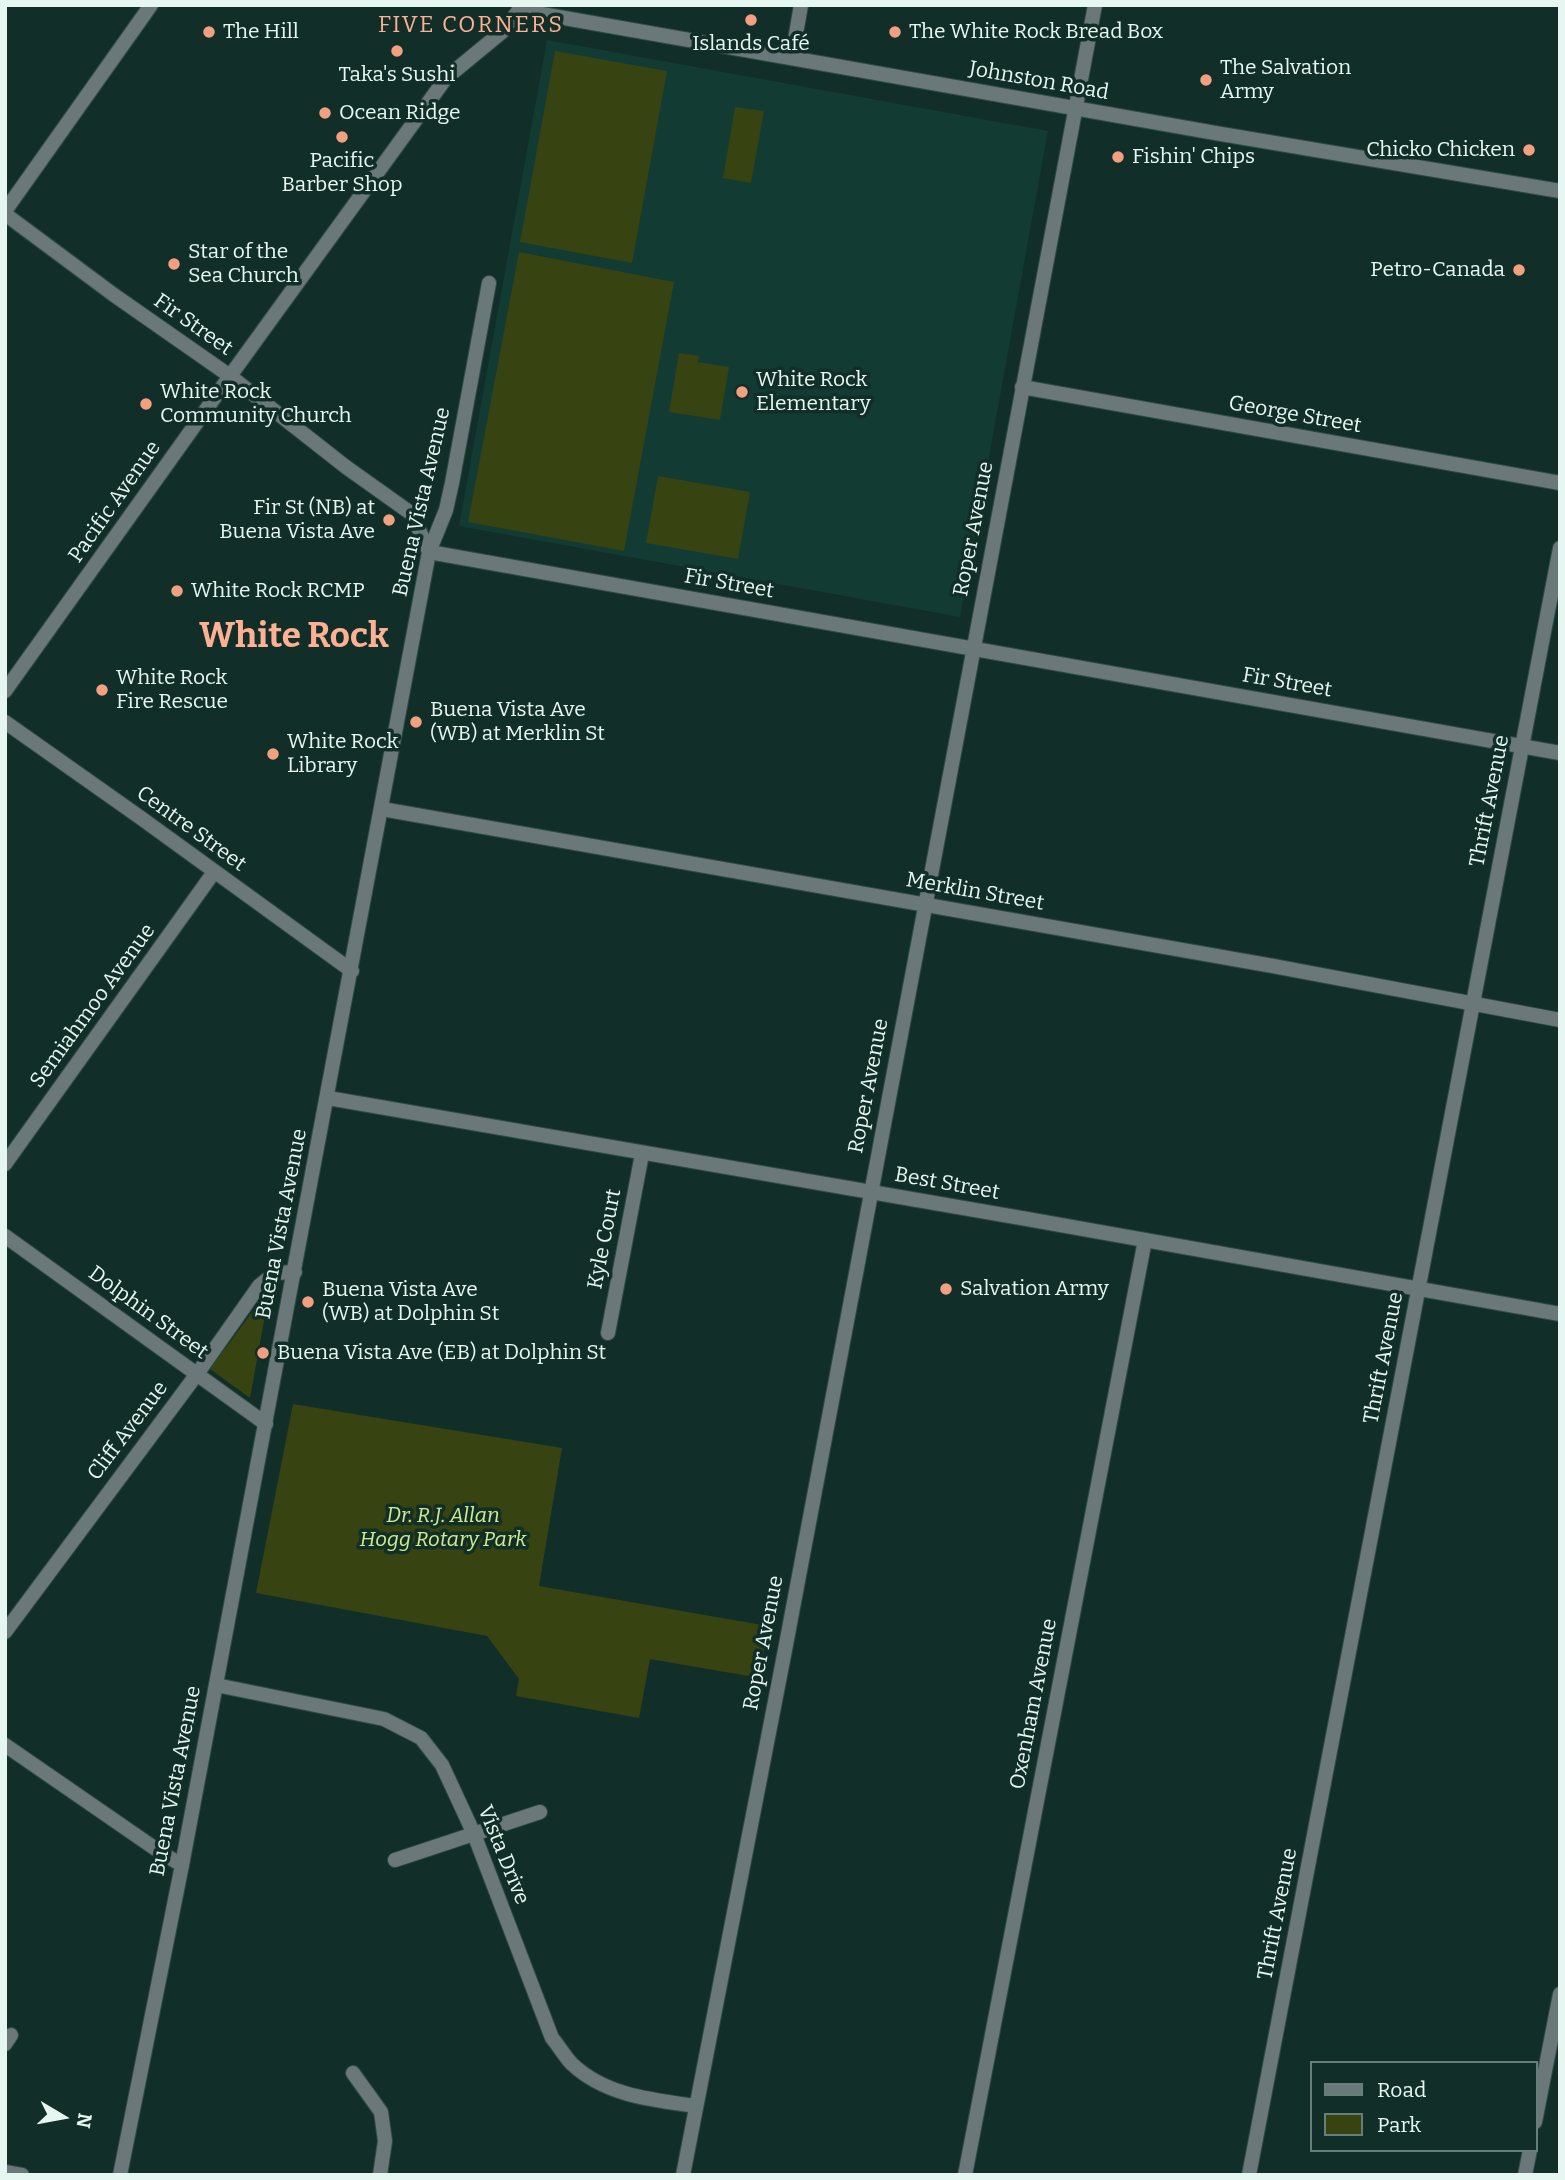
<!DOCTYPE html>
<meta charset="utf-8">
<style>
body{margin:0}
#map{position:relative;width:1565px;height:2180px;overflow:hidden;background:#112f28;font-family:Bitter,serif}
canvas{display:block}
.frame{position:absolute;inset:0;border:7px solid #e6f7f2;pointer-events:none}
.legend{position:absolute;left:1310px;top:2061px;width:228px;height:91px;box-sizing:border-box;background:#112f28;border:2px solid #667f79;margin:0;padding:9px 12px;list-style:none;font-size:21px;color:#e6f7f2}
.legend li{display:flex;align-items:center;gap:14px;height:35px}
.legend b{width:35px;border:2px solid #667f79}
.north{position:absolute;left:28px;top:2082px;width:70px;height:70px;-webkit-text-stroke:5px #112f28;paint-order:stroke;rotate:100deg;font-size:19px;font-weight:700;line-height:28px;text-align:center;color:#e6f7f2}
.north::after{content:'';display:block;margin:auto;width:24px;height:32px;background:#e6f7f2;clip-path:polygon(50% 0,100% 100%,50% 72%,0 100%)}
</style>
<div id="map">
<canvas width="1565" height="2180"></canvas>
<div class="frame"></div>
<ul class="legend">
<li><b style="height:9px;background:#6a7879"></b>Road</li>
<li><b style="height:19px;background:#374311"></b>Park</li>
</ul>
<div class="north">N</div>
</div>
<script>
const c = document.querySelector('canvas').getContext('2d');
c.lineJoin = 'round';
function paint(path, color) {
  c.fillStyle = color;
  c.fill(path, 'evenodd');
}
function stroke(path, color, width, dash) {
  c.strokeStyle = color;
  c.lineWidth = width;
  c.lineCap = dash ? 'butt' : 'round';
  c.setLineDash(dash || []);
  c.stroke(path);
}
function write(font, color, halo, rows, align = 'center') {
  c.font = font + ' Bitter,serif';
  c.lineWidth = 7;
  c.setLineDash([]);
  c.textBaseline = 'middle';
  c.strokeStyle = halo;
  c.fillStyle = color;
  for (const [text, x, y, turn = 0] of rows) {
    c.save();
    c.translate(x, y);
    c.rotate((+turn || 0) * Math.PI / 180);
    c.textAlign = isNaN(turn) ? turn : align;
    if (halo) c.strokeText(text, 0, 0);
    c.fillText(text, 0, 0);
    c.restore();
  }
}
paint(new Path2D(`
 M547,40L1048,131L960,617L459,526Z`), '#123b33');
paint(new Path2D(`
 M555,51L667,71L632,263L520,242Z
 M735,107L764,111L751,183L723,178Z
 M519,252L674,282L624,551L468,522Z
 M679,353L699,356L698,362L729,367L720,420L669,412Z
 M658,476L750,492L738,559L646,543Z
 M270,1288L250,1398L210,1369Z
 M293,1404L562,1448L539,1586L768,1626L760,1678L650,1659L639,1718L516,1696L519,1679L487,1636L256,1593Z`), '#374311');
const minor = new Path2D(`
 M792,57L801,5
 M5,211L151,5
 M5,214L114,295L230,376
 M489,283L452,483L446,510L429,552L1560,753
 M1022,387L1560,483
 M382,809L1273,966L1560,1020
 M5,1164L214,872
 M5,1236L266,1424
 M608,1333L642,1154
 M5,1632L197,1374L259,1286L275,1273L295,1272
 M216,1685L384,1719L421,1738L442,1765L474,1834L552,2038C559,2046 565,2057 572,2064C606,2096 653,2100 696,2106
 M5,1745L163,1854L182,1865
 M395,1860L540,1812
 M5,2044L11,2035
 M353,2073L381,2112L385,2141L380,2175
 M1535,2122L1560,1994
 M5,2172L22,2175
 M683,2175L785,1650L1095,5
 M965,2175L1145,1240
 M1525,2175L1530,2150`);
const tertiary = new Path2D(`
 M519,10L1221,134L1560,191
 M5,691L230,376L446,78L503,31L519,10L521,5
 M5,722L141,818L352,971
 M328,1098L1027,1219L1560,1314
 M120,2175L182,1865L429,552L412,514L346,467L230,376
 M1249,2175L1560,548`);
stroke(minor, '#2f4b44', 16);
stroke(tertiary, '#2f4b44', 16);
stroke(minor, '#6a7879', 14);
stroke(tertiary, '#6a7879', 14);
for (const [x, y, r, color] of [
 [751,20,7,"#f3a081"],
 [209,32,7,"#f3a081"],
 [895,32,7,"#f3a081"],
 [397,51,7,"#f3a081"],
 [1206,80,7,"#f3a081"],
 [325,113,7,"#f3a081"],
 [342,137,7,"#f3a081"],
 [1529,150,7,"#f3a081"],
 [1118,157,7,"#f3a081"],
 [174,264,7,"#f3a081"],
 [1519,270,7,"#f3a081"],
 [742,392,7,"#f3a081"],
 [146,404,7,"#f3a081"],
 [389,520,7,"#f3a081"],
 [177,591,7,"#f3a081"],
 [102,690,7,"#f3a081"],
 [416,722,7,"#f3a081"],
 [273,754,7,"#f3a081"],
 [946,1289,7,"#f3a081"],
 [308,1302,7,"#f3a081"],
 [263,1353,7,"#f3a081"]
]) {
  const dot = new Path2D();
  dot.arc(x, y, r, 0, 2 * Math.PI);
  c.fillStyle = color;
  c.fill(dot);
  stroke(dot, '#112f28', 2.5);
}
write('21px', '#e6f7f2', '#112f28', [
 ["The Hill",223,32],
 ["The White Rock Bread Box",909,32],
 ["Islands Café",751,44,"center"],
 ["The Salvation",1220,68],
 ["Army",1220,92],
 ["Taka's Sushi",397,75,"center"],
 ["Ocean Ridge",339,113],
 ["Chicko Chicken",1515,150,"right"],
 ["Fishin' Chips",1132,157],
 ["Pacific",342,161,"center"],
 ["Barber Shop",342,185,"center"],
 ["Star of the",188,252],
 ["Sea Church",188,276],
 ["Petro-Canada",1505,270,"right"],
 ["White Rock",756,380],
 ["Elementary",756,404],
 ["White Rock",160,392],
 ["Community Church",160,416],
 ["Fir St (NB) at",375,508,"right"],
 ["Buena Vista Ave",375,532,"right"],
 ["White Rock RCMP",191,591],
 ["White Rock",116,678],
 ["Fire Rescue",116,702],
 ["Buena Vista Ave",430,710],
 ["(WB) at Merklin St",430,734],
 ["White Rock",287,742],
 ["Library",287,766],
 ["Salvation Army",960,1289],
 ["Buena Vista Ave",322,1290],
 ["(WB) at Dolphin St",322,1314],
 ["Buena Vista Ave (EB) at Dolphin St",277,1353]
], 'left');
write('21px', '#e6f7f2', '#112f28', [
 ["Johnston Road",1039,81,10],
 ["Fir Street",193,325,35],
 ["George Street",1295,415,10],
 ["Pacific Avenue",115,502,-55],
 ["Buena Vista Avenue",422,502,-77],
 ["Roper Avenue",974,529,-79],
 ["Fir Street",729,584,10],
 ["Fir Street",1287,683,10],
 ["Thrift Avenue",1490,801,-79],
 ["Centre Street",191,829,36],
 ["Merklin Street",975,892,10],
 ["Semiahmoo Avenue",93,1006,-54],
 ["Roper Avenue",869,1086,-79],
 ["Best Street",947,1184,10],
 ["Buena Vista Avenue",282,1224,-79],
 ["Kyle Court",605,1239,-79],
 ["Dolphin Street",148,1313,36],
 ["Thrift Avenue",1384,1358,-79],
 ["Cliff Avenue",128,1431,-53],
 ["Roper Avenue",764,1643,-79],
 ["Oxenham Avenue",1034,1704,-79],
 ["Buena Vista Avenue",176,1781,-79],
 ["Vista Drive",503,1855,68],
 ["Thrift Avenue",1278,1914,-79]
]);
write('italic 21px', '#d1ed8a', '#112f28', [
 ["Dr. R.J. Allan",443,1516],
 ["Hogg Rotary Park",443,1540]
]);
c.letterSpacing = '2px';
write('23px', '#feb094', '#112f28', [
 ["FIVE CORNERS",471,26]
]);
c.letterSpacing = '0px';
write('bold 35px', '#feb094', '#112f28', [
 ["White Rock",294,637]
]);
</script>
